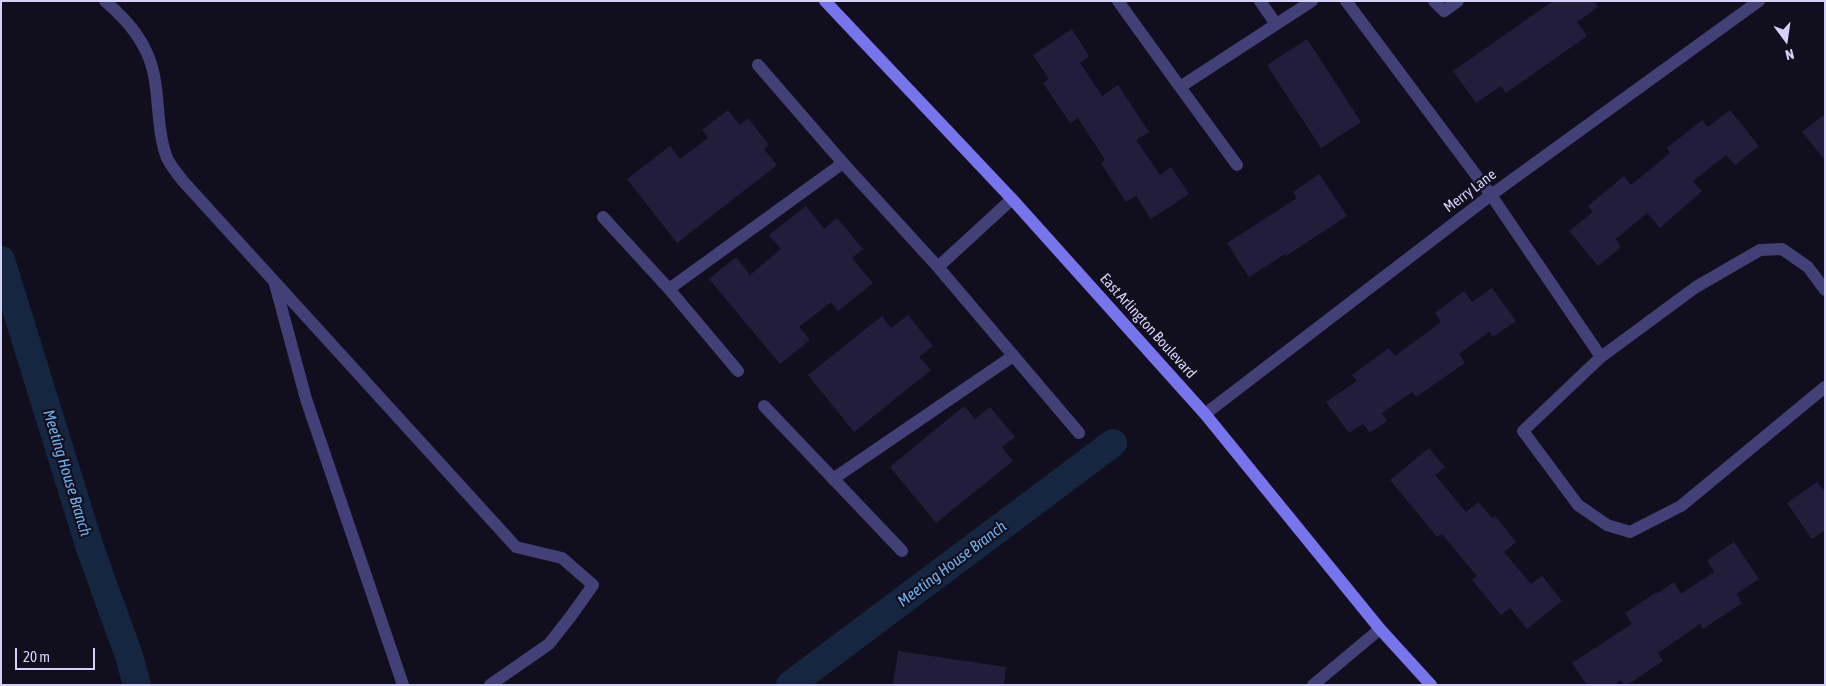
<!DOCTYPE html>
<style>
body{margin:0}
#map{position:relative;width:1826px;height:686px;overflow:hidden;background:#110f1e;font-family:"Asap Condensed",sans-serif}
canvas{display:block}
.frame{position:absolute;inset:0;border:2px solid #d6d1f9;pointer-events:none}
.north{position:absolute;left:1761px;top:15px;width:50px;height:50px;-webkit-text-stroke:4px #110f1e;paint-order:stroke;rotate:166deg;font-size:14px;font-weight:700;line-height:20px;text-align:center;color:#d6d1f9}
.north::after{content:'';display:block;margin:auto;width:18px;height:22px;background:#d6d1f9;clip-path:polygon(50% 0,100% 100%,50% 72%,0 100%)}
.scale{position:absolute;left:15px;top:648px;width:80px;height:22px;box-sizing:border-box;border:2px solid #d6d1f9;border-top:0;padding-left:6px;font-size:15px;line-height:18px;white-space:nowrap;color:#d6d1f9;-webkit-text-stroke:4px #110f1e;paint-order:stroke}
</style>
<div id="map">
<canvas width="1826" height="686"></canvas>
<div class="frame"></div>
<div class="north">N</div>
<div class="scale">20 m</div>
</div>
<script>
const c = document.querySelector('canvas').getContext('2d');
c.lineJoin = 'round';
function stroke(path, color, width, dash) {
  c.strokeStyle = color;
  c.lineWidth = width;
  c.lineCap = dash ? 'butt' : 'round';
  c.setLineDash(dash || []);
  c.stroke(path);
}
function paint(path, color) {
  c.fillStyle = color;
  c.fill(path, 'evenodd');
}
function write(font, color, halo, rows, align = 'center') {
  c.font = font + ' "Asap Condensed",sans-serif';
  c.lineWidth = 4.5;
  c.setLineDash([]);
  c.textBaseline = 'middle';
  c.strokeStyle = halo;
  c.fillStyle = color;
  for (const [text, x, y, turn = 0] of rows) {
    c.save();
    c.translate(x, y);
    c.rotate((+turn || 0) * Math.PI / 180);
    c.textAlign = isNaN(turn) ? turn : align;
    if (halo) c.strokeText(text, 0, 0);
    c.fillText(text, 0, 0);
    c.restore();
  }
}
stroke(new Path2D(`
 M1,260L90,548L129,656L137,685
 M790,685L1113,443`), '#152641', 28);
paint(new Path2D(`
 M1553,1H1594L1598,7L1577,22L1587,36L1506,93L1501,86L1476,103L1453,71Z
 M1072,29L1089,56L1080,63L1102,96L1118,85L1149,132L1136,140L1160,175L1171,167L1189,194L1151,219L1136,196L1126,202L1101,163L1105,160L1078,118L1070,123L1043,83L1049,79L1033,55Z
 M1307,39L1361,122L1321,148L1267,65Z
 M728,110L740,125L748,118L769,145L764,149L777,165L677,243L627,179L670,146L680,159L708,138L702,130Z
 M1730,110L1759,146L1735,165L1726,155L1693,181L1702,191L1660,228L1647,213L1616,239L1621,247L1598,266L1569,231L1593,212L1588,206L1624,176L1631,185L1670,153L1667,148L1702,120L1708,127Z
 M1825,114V160L1802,132Z
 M1319,174L1347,216L1286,256L1285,254L1249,277L1227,243L1297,198L1293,192Z
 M806,206L824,229L837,218L863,249L852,258L873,283L838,311L831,302L799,327L810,340L780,364L709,279L736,257L750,275L781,249L769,235Z
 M1492,288L1516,321L1493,337L1489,332L1459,354L1465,363L1416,397L1412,392L1382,413L1387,421L1370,433L1363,424L1349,433L1326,402L1357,381L1352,375L1389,348L1395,356L1441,322L1435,313L1464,291L1472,302Z
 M908,315L933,346L919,357L931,370L854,432L808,375L882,316L891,328Z
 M964,406L975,419L990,407L1015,437L1002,447L1013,461L936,523L890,467Z
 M1429,448L1445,467L1435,475L1466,512L1478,502L1492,518L1495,516L1516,542L1504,552L1531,584L1542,576L1562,601L1527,629L1510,608L1501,615L1472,580L1477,576L1442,534L1437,537L1390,480Z
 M1817,482L1824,491L1825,490V530L1812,539L1787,503Z
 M1734,542L1759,579L1736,594L1742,603L1703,629L1700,624L1658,653L1663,661L1627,685H1624L1621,680L1614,685H1587L1572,663L1632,624L1625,613L1655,593L1656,594L1674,582L1681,594L1714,572L1707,560Z
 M898,651L1006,667L1004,685H893Z`), '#231d3c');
stroke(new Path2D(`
 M105,1C122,16 136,30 146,51C162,83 154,124 167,158C170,165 177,173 182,180L516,547L562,558L593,585L571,616L549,644L490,685
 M1118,1L1180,87
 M1260,1L1276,24
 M1346,1L1491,195L1601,357
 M1434,1L1444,11L1458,1
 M758,65L843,163L938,267L1079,433
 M1237,165L1180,87L1312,1
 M603,217L669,289L738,371
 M938,267L1012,199
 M275,284L306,399L403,685
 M669,289L843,163
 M1825,290L1808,267L1782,249L1760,250L1696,287L1601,357L1523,431L1578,505L1607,525L1630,532L1681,506L1825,387
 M764,406L902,551
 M833,479L1013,356`), '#424077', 12);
stroke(new Path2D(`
 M1205,414L1491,195L1759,1
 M1313,685L1380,629`), '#424077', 12);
stroke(new Path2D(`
 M825,1L1012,199L1205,414L1380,629L1431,685`), '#7775ed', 12);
write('15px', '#d6d1f9', '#110f1e', [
 ["Merry Lane",1470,191,-37],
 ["East Arlington Boulevard",1148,326,48]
]);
write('italic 16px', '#6db1ec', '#110f1e', [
 ["Meeting House Branch",67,473,73],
 ["Meeting House Branch",952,564,-37]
]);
</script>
